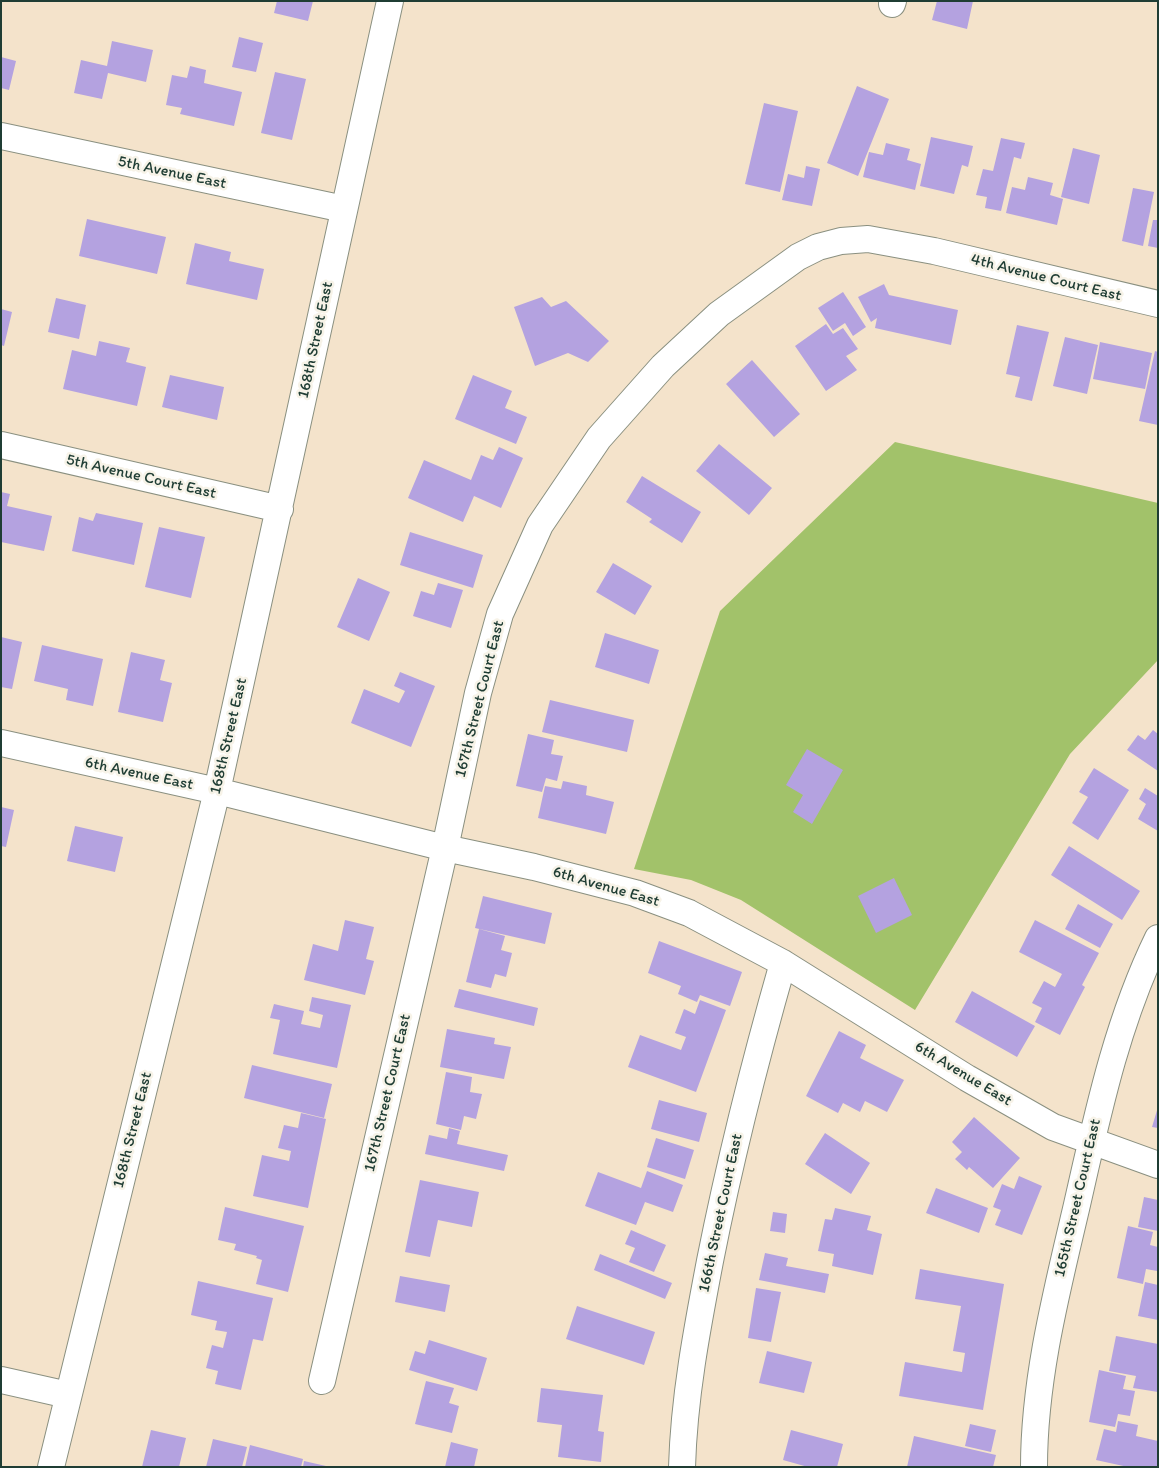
<!DOCTYPE html>
<style>
body{margin:0}
#map{position:relative;width:1159px;height:1468px;overflow:hidden;background:#f4e3cb;font-family:Itim,sans-serif}
canvas{display:block}
.frame{position:absolute;inset:0;border:2px solid #1f3d34;pointer-events:none}
</style>
<div id="map">
<canvas width="1159" height="1468"></canvas>
<div class="frame"></div>
</div>
<script>
const c = document.querySelector('canvas').getContext('2d');
c.lineJoin = 'round';
function paint(path, color) {
  c.fillStyle = color;
  c.fill(path, 'evenodd');
}
function stroke(path, color, width, dash) {
  c.strokeStyle = color;
  c.lineWidth = width;
  c.lineCap = dash ? 'butt' : 'round';
  c.setLineDash(dash || []);
  c.stroke(path);
}
function write(font, color, halo, rows, align = 'center') {
  c.font = font + ' Itim,sans-serif';
  c.lineWidth = 5;
  c.setLineDash([]);
  c.textBaseline = 'middle';
  c.strokeStyle = halo;
  c.fillStyle = color;
  for (const [text, x, y, turn = 0] of rows) {
    c.save();
    c.translate(x, y);
    c.rotate((+turn || 0) * Math.PI / 180);
    c.textAlign = isNaN(turn) ? turn : align;
    if (halo) c.strokeText(text, 0, 0);
    c.fillText(text, 0, 0);
    c.restore();
  }
}
paint(new Path2D(`
 M895,442L1158,503V660L1070,754L915,1010L741,900L691,880L634,869L720,611Z`), '#a2c26a');
paint(new Path2D(`
 M277,1H313L308,21L274,13Z
 M937,1H973L967,29L932,20Z
 M239,37L263,43L256,72L232,67Z
 M112,41L153,50L146,82L108,73L102,99L74,93L81,60L107,66Z
 M1,57L16,61L9,90L1,88Z
 M190,66L206,70L204,83L242,92L234,126L180,114L182,108L166,105L172,75L187,78Z
 M275,72L306,79L292,140L261,133Z
 M857,86L889,99L858,176L827,163Z
 M764,103L798,111L780,192L745,184Z
 M931,137L973,146L968,167L962,165L954,194L920,186Z
 M1001,138L1025,143L1021,159L1014,157L1001,211L985,208L987,197L976,195L983,169L993,171Z
 M886,143L910,149L907,160L921,164L915,190L863,177L869,152L883,155Z
 M1073,148L1100,155L1089,204L1061,197Z
 M806,166L820,169L812,206L782,200L788,174L804,178Z
 M1028,177L1053,183L1050,195L1063,199L1057,225L1006,213L1012,187L1025,190Z
 M1133,188L1154,192L1143,246L1122,241Z
 M87,219L166,237L157,274L79,256Z
 M1153,220H1158V248L1148,246Z
 M195,243L231,252L229,261L264,269L257,300L186,284Z
 M884,284L889,295L958,310L951,345L875,328L877,318L871,322L858,297Z
 M843,292L866,327L853,336L845,323L833,331L818,308Z
 M542,297L551,307L566,301L609,341L588,362L568,353L535,366L514,307Z
 M56,298L86,305L79,339L48,332Z
 M1,309L12,312L4,346L1,345Z
 M826,324L833,334L843,328L858,349L846,356L857,370L826,391L795,346Z
 M1017,325L1049,332L1032,401L1015,397L1020,377L1006,374Z
 M1065,337L1098,345L1087,394L1053,386Z
 M99,341L130,348L126,362L146,367L137,406L63,389L72,350L96,356Z
 M1100,342L1152,353L1145,389L1093,379Z
 M1155,351L1158,352V425L1139,421Z
 M752,360L800,414L774,437L726,384Z
 M170,375L224,387L217,420L162,407Z
 M473,375L512,391L505,408L527,417L516,444L455,419Z
 M719,444L772,488L749,515L696,471Z
 M499,447L523,458L501,508L474,496L463,522L408,498L424,460L471,480L481,455L493,460Z
 M642,476L701,512L682,543L649,522L652,519L626,502Z
 M1,492L10,494L7,506L52,516L44,551L1,542Z
 M96,513L143,523L134,565L72,551L79,517L93,521Z
 M159,527L205,537L191,598L145,587Z
 M410,532L483,555L473,588L400,565Z
 M613,563L652,586L635,615L596,592Z
 M358,578L390,592L369,641L337,627Z
 M438,583L463,590L451,628L413,616L421,591L434,595Z
 M605,633L659,650L649,684L595,667Z
 M1,637L22,642L12,689L1,687Z
 M42,645L103,659L93,706L66,700L68,689L34,681Z
 M131,652L165,660L160,680L172,683L163,722L118,712Z
 M400,672L435,686L411,747L351,723L364,689L399,703L405,691L394,686Z
 M550,700L634,720L627,752L542,732Z
 M1153,730L1158,734V771L1127,750L1138,735L1145,740Z
 M528,734L554,740L551,754L563,756L557,781L546,778L542,792L516,786Z
 M807,749L843,770L812,824L793,812L803,795L786,785Z
 M1094,768L1129,790L1098,840L1072,823L1088,797L1079,792Z
 M563,781L587,786L586,795L614,802L606,834L538,818L545,786L561,789Z
 M1145,788L1158,796V831L1138,819L1146,804L1139,799Z
 M1,807L14,810L6,847L1,846Z
 M75,826L123,837L115,872L67,861Z
 M1069,846L1140,891L1122,920L1051,875Z
 M894,878L912,915L876,933L858,896Z
 M483,896L552,913L545,944L475,928Z
 M1078,904L1113,924L1100,948L1065,929Z
 M345,920L374,927L366,959L374,961L365,995L304,980L313,944L338,951Z
 M1035,920L1099,953L1082,985L1085,987L1060,1035L1035,1022L1042,1008L1032,1003L1044,981L1055,987L1062,974L1019,952Z
 M479,929L505,936L501,950L512,953L506,977L495,974L491,988L466,982Z
 M659,941L742,972L730,1006L700,995L697,1002L678,994L681,986L648,973Z
 M459,989L538,1008L534,1026L454,1007Z
 M972,991L1035,1026L1017,1057L955,1022Z
 M312,997L351,1005L337,1068L273,1054L280,1020L270,1018L274,1004L304,1011L301,1024L320,1028L323,1015L309,1011Z
 M700,1000L726,1010L696,1092L628,1067L640,1035L681,1050L686,1037L675,1033L684,1009L695,1014Z
 M447,1029L495,1038L494,1044L511,1047L504,1079L440,1067Z
 M839,1031L866,1045L860,1058L904,1080L887,1112L865,1101L860,1112L843,1103L838,1113L806,1096Z
 M252,1065L332,1084L324,1118L244,1098Z
 M446,1072L472,1077L470,1092L482,1094L476,1119L464,1116L461,1130L436,1124Z
 M659,1100L707,1113L699,1142L651,1129Z
 M1158,1107V1128L1152,1127Z
 M301,1113L326,1119L308,1208L253,1196L262,1155L289,1161L291,1151L278,1148L284,1125L298,1128Z
 M974,1117L1020,1158L993,1188L969,1167L967,1170L955,1159L962,1152L952,1142Z
 M449,1128L460,1131L457,1144L508,1155L504,1171L425,1154L429,1135L447,1139Z
 M825,1133L870,1163L851,1194L805,1164Z
 M656,1138L694,1150L685,1179L647,1167Z
 M647,1171L683,1185L673,1212L645,1202L636,1225L585,1206L598,1172L641,1188Z
 M1019,1176L1042,1186L1022,1235L995,1225L1001,1210L993,1207L1002,1184L1014,1189Z
 M420,1180L479,1192L472,1227L438,1220L430,1257L405,1252Z
 M936,1188L988,1208L979,1233L926,1213Z
 M1144,1197L1158,1200V1231L1138,1227Z
 M225,1207L304,1226L288,1292L256,1284L262,1260L256,1258L257,1256L234,1250L236,1244L218,1240Z
 M835,1208L871,1216L867,1230L882,1234L873,1275L832,1266L834,1254L818,1251L825,1219L832,1220Z
 M773,1212L787,1214L785,1233L770,1231Z
 M1128,1226L1153,1232L1150,1245L1158,1247L1157,1271L1146,1269L1143,1284L1117,1278Z
 M631,1230L666,1245L654,1272L629,1262L635,1248L625,1244Z
 M765,1253L788,1258L786,1266L829,1274L825,1293L759,1280Z
 M600,1254L672,1283L665,1299L594,1270Z
 M920,1269L1004,1284L983,1410L899,1396L905,1362L962,1372L965,1353L953,1351L961,1306L915,1299Z
 M400,1276L450,1285L445,1312L395,1302Z
 M198,1281L273,1298L263,1341L253,1339L241,1390L215,1384L218,1371L206,1368L212,1345L223,1348L227,1332L215,1330L217,1321L191,1315Z
 M1145,1282L1158,1285V1320L1138,1316Z
 M756,1288L781,1292L771,1342L748,1338Z
 M577,1306L655,1332L644,1365L566,1339Z
 M1116,1336L1158,1344V1392L1133,1388L1136,1376L1109,1371Z
 M429,1340L487,1358L477,1391L409,1370L415,1351L425,1354Z
 M767,1351L812,1362L804,1393L759,1383Z
 M1099,1370L1126,1376L1123,1389L1135,1391L1130,1416L1118,1414L1115,1427L1089,1422Z
 M426,1381L454,1388L449,1403L459,1406L452,1433L415,1424Z
 M541,1388L603,1395L598,1431L604,1432L601,1462L558,1457L562,1425L537,1422Z
 M1118,1421L1138,1425L1136,1436L1158,1441V1467H1128L1096,1460L1104,1429L1116,1432Z
 M970,1424L996,1430L991,1452L965,1446Z
 M151,1430L186,1438L179,1467H142Z
 M791,1430L843,1444L837,1467H808L783,1460Z
 M914,1436L996,1455L993,1467H907Z
 M213,1439L247,1447L242,1467H206Z
 M451,1442L478,1449L474,1467H445Z
 M250,1445L303,1459L301,1467H245Z
 M304,1461L326,1466V1467H303Z`), '#b4a2e0');
const minor = new Path2D(`
 M892,4L893,1
 M1,136L344,209
 M1,445L280,509
 M1,743L217,791L445,848L534,867L635,893L689,913L783,963L967,1078L1053,1127L1158,1165
 M1,1380L68,1395
 M322,1381L445,848L478,693L500,614L540,525L599,438L663,366L719,314L798,257L818,247L841,241L868,239L934,251L1158,304
 M51,1467L217,791L390,1
 M682,1467C684,1397 697,1329 710,1261C730,1160 755,1061 783,963
 M1034,1467C1034,1380 1056,1294 1076,1209C1097,1117 1116,1024 1158,938`);
stroke(minor, '#8a9080', 28);
stroke(minor, '#fff', 26);
write('16px', '#1f3d34', '#f7f3e8', [
 ["5th Avenue East",172,173,12],
 ["4th Avenue Court East",1046,278,14],
 ["168th Street East",316,340,-78],
 ["5th Avenue Court East",141,477,13],
 ["167th Street Court East",480,699,-76],
 ["168th Street East",229,736,-77],
 ["6th Avenue East",139,774,12],
 ["6th Avenue East",606,887,16],
 ["6th Avenue East",963,1074,31],
 ["167th Street Court East",388,1093,-77],
 ["168th Street East",133,1130,-76],
 ["165th Street Court East",1078,1198,-77],
 ["166th Street Court East",721,1213,-78]
]);
</script>
